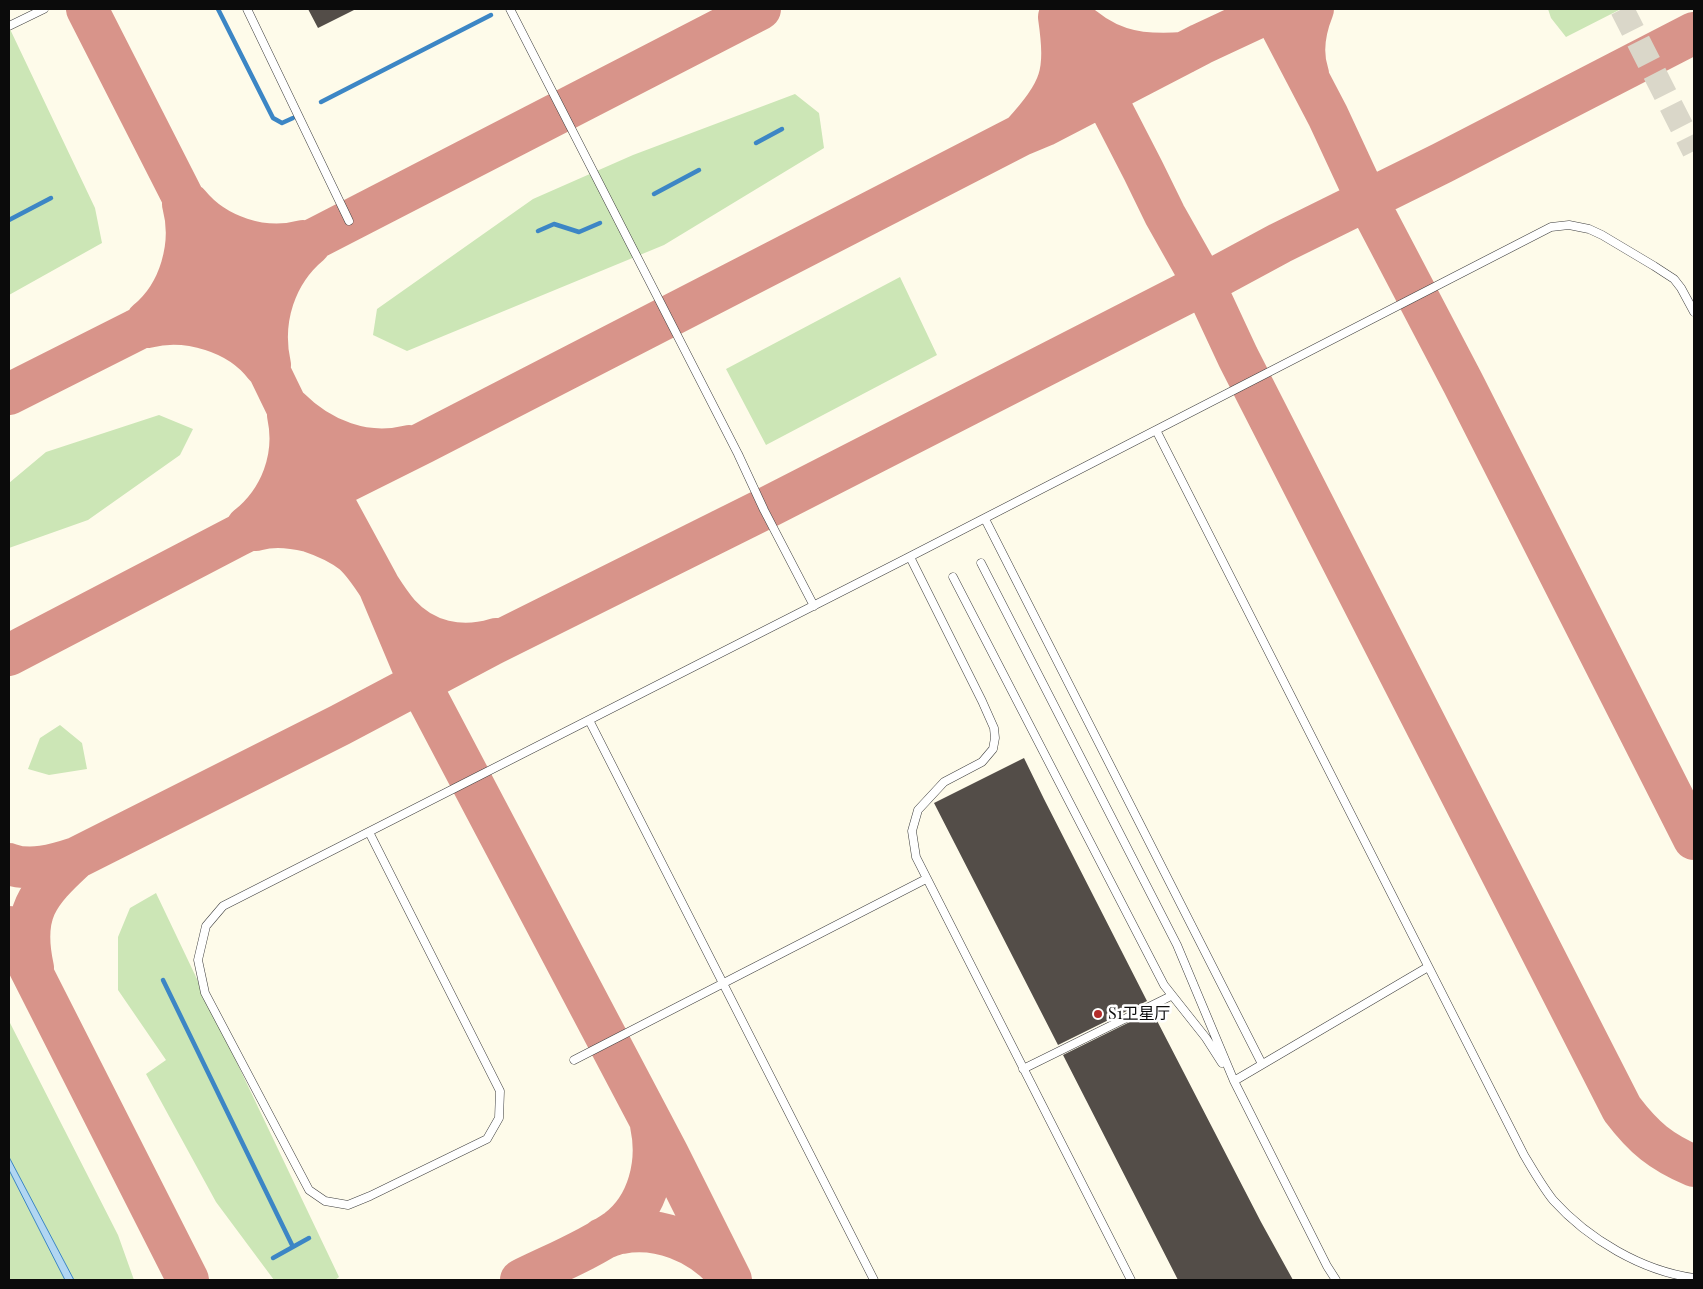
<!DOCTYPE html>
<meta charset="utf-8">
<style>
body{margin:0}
#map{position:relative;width:1703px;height:1289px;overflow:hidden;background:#fefbea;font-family:"Playfair Display",serif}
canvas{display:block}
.frame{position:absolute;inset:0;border:10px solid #0b0b0b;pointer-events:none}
</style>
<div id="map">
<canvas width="1703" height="1289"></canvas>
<div class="frame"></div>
</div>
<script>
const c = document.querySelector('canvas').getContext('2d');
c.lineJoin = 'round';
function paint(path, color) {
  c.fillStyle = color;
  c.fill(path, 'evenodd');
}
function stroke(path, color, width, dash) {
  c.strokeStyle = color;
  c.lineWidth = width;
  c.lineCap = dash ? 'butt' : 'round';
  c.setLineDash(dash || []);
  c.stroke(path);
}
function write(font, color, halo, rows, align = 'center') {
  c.font = font + ' "Playfair Display","Noto Sans SC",serif';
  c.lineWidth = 5;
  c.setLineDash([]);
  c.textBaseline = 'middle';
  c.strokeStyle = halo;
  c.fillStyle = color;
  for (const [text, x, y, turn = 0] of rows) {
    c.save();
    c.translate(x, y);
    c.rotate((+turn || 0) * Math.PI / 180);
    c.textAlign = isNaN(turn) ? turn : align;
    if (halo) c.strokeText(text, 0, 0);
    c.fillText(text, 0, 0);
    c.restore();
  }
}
paint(new Path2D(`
 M1548,9H1621L1566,37L1551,18Z
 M9,27L95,208L102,243L9,295Z
 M795,94L819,113L824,148L664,245L407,351L373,335L377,309L533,199L633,155Z
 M900,277L937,355L766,445L726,369Z
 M159,415L193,429L180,455L88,520L9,548V483L46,452Z
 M60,725L82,743L87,769L49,775L28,769L40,738Z
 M156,893L339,1277L335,1280H274L216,1202L146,1074L166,1060L118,990V937L130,908Z
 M9,1021L118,1235L134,1280H9Z`), '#cce6b6');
const water = new Path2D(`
 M9,1157L74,1280H65L9,1170Z`);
paint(water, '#b1d6f2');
stroke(water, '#3c86c5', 1);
stroke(new Path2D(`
 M218,9L273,118L282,123L293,118
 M321,102L491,15
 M756,143L782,129
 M654,194L699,170
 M9,220L51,198
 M538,231L554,224L579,232L600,223
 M163,980L293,1247
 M273,1258L309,1238`), '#3c86c5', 4.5);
stroke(new Path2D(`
 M87,9L226,282L328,492L378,584L420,684L668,1154L731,1280
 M1060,9L1143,170L1165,215L1204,284L1238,357L1622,1109C1644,1138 1661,1152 1694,1166
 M1272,9L1328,116L1367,200L1463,383L1694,839
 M1067,13C1103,49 1134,57 1184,53
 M1308,74C1301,53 1305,29 1313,9
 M1023,133C1062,91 1067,73 1059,17
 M189,204C215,236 263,252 303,241
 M147,321C180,294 194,245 183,204
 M147,327C188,317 239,332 265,366
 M270,365C260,320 275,273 310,244
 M9,394L136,330L226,282L318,237L760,9
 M289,408C321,440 365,457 409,446
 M247,527C281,500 297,457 288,415
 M256,530C272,525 292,527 309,531C324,536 340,543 353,553C372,570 382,595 399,614C424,642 461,650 496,639
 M9,655L237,536L423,443L1021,135L1045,125L1201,44L1276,9
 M9,864C30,872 55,865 76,858L340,725L493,644L768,507L1204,284L1280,243L1442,163L1694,33
 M9,927L188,1280
 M33,968C21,913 37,894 76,858
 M602,1239C608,1237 614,1234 621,1233C659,1226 698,1242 724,1270
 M521,1280C551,1265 589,1250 617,1230C649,1206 659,1162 651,1125`), '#d8948a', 42);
paint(new Path2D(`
 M308,9H356L318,28Z
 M1024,758L1044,799L1147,1001L1058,1045L934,803Z
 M1152,1011L1261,1222L1293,1280H1178L1063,1055Z`), '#534d48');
stroke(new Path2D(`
 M1622,9L1694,151`), '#dad7c9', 24, [24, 12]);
const service = new Path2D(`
 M247,9L349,221
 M510,9L738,454L764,510L814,606
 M9,26L44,9
 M1157,432L1524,1155C1533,1170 1542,1186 1553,1200C1588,1239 1642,1271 1694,1278
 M985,519L1262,1064
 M910,557L982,701L994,728L995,738L993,749L982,762L944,782L918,810L912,831L916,857L1131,1280
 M981,563L1177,945L1234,1081L1327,1266L1336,1280
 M953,577L1164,985L1206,1038L1222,1063
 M589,720L874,1280
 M369,832L500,1091L499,1118L487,1139L370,1196L348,1205L325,1201L309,1190L205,993L198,960L206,926L223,906C666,681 1110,456 1551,227L1569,225L1589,229L1602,235L1654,266L1674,279L1681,288L1694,312
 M574,1060L926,879
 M1023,1069L1171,996
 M1234,1081L1428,967`);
stroke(service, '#3e3e3e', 9);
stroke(service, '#fff', 8);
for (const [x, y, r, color] of [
 [1098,1014,5,"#b32d2b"]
]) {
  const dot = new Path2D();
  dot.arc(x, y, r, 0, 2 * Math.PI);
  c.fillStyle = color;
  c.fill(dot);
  stroke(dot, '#fff', 2);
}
write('16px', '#0b0b0b', '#fff', [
 ["S1卫星厅",1108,1014]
], 'left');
</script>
